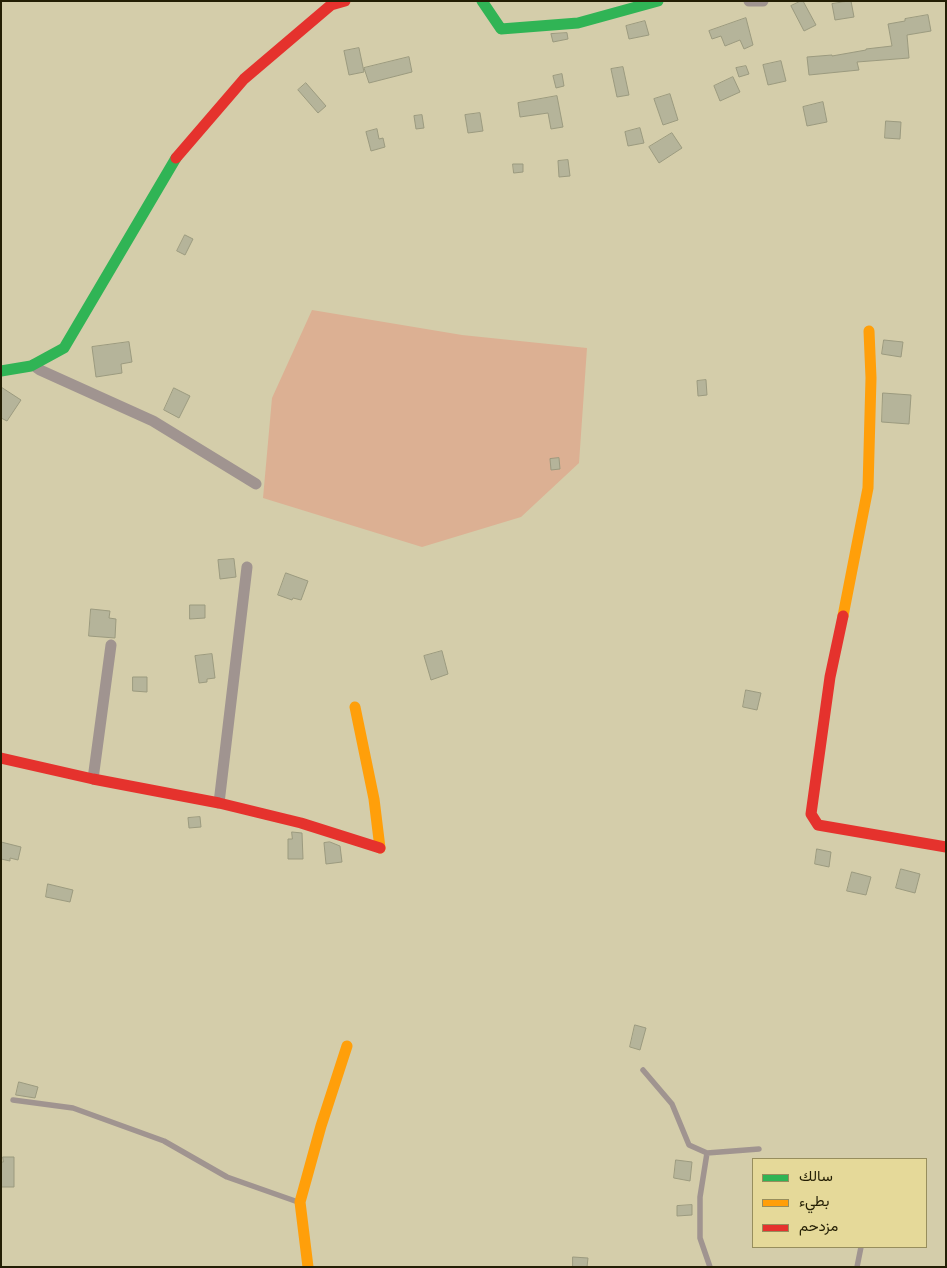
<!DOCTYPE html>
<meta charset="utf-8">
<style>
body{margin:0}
#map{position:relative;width:947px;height:1268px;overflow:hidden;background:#d4cdaa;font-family:Lora,Vazirmatn,serif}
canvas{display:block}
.frame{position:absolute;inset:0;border:2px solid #231e04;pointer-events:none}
.legend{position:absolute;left:752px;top:1158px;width:175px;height:90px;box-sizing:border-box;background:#e5d999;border:1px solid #978e5d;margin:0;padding:6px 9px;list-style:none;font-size:15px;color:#231e04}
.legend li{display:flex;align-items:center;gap:10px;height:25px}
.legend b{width:25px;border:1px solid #978e5d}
</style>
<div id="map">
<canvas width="947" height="1268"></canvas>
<div class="frame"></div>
<ul class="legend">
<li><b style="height:6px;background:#30b455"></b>سالك</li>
<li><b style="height:6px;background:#ff9f0a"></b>بطيء</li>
<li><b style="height:6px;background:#e5322d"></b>مزدحم</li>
</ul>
</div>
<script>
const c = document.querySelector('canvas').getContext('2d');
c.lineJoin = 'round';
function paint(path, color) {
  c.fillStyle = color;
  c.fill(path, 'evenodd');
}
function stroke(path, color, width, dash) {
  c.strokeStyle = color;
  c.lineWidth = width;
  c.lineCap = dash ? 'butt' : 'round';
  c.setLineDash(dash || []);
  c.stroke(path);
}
paint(new Path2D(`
 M312,310L462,335L587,348L579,463L521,517L422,547L263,498L272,398Z`), '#dcb093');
const building = new Path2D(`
 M801,1H803L816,25L804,31L791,6Z
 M851,1L854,17L835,20L832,4Z
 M928,15L931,31L907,35L909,58L857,62L859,70L809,75L807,57L832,55V56L866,50V49L892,46L888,24L905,21V19Z
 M746,18L753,45L744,49L740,40L725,46L721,36L712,39L709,31Z
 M645,21L649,35L629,39L626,26Z
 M567,33L568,39L553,42L551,34Z
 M359,48L364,72L349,75L344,51Z
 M409,57L412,72L369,83L364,68Z
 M781,61L786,81L768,85L763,65Z
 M746,66L749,74L739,77L736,68Z
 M623,67L629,95L617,97L611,69Z
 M562,74L564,86L556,88L553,76Z
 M733,77L740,92L720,101L714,86Z
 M306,83L326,106L318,113L298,90Z
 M670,94L678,120L663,125L654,99Z
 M557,96L563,127L551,129L548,113L520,117L518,103Z
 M823,102L827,122L807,126L803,107Z
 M480,113L483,131L468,133L465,115Z
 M422,115L424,128L416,129L414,116Z
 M886,121L901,122L900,139L885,138Z
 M640,128L644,143L628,146L625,132Z
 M377,129L379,139L383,138L385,147L371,151L366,132Z
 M672,133L682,148L659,163L649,147Z
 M568,160L570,176L559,177L558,161Z
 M513,164H523V172L514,173Z
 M185,235L193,239L185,255L177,251Z
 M884,340L903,342L901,357L882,354Z
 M129,342L132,362L121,364L122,373L96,377L92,347Z
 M706,380L707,395L698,396L697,381Z
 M1,387L21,400L7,421L1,418Z
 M174,388L190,396L179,418L164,410Z
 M883,393L911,395L909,424L882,422Z
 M559,458L560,469L551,470L550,459Z
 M234,559L236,577L220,579L218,560Z
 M286,573L308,581L301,600L293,598L292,600L278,595Z
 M190,605H205V618L190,619Z
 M91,609L110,611L109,618L116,619L115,638L89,636Z
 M442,651L448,674L431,680L424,656Z
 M212,654L215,678L207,679V682L199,683L195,656Z
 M133,677H147V692L133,691Z
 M746,690L761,693L757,710L743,707Z
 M200,817L201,827L189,828L188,818Z
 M292,832L302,833L303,859H288V839H292Z
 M1,842L21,847L18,860L10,858V861L1,859Z
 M330,842L340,846L342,862L326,864L324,843Z
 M817,849L831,852L829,867L815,864Z
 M901,869L920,874L915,893L896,888Z
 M852,872L871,877L866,895L847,891Z
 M48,884L73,890L70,902L46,897Z
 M635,1025L646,1028L640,1050L630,1047Z
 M19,1082L38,1087L35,1098L16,1095Z
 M3,1157H14V1187H1V1162H3Z
 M676,1160L692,1162L690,1181L674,1178Z
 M692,1205V1215L677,1216V1206Z
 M573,1257L588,1258L587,1267H573Z`);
paint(building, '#b5b49a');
stroke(building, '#9b9a7f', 1);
stroke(new Path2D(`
 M643,1070L672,1104L689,1145L707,1153L759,1149
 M13,1100L73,1108L164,1141L227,1177L298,1202
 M707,1153L700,1197V1238L710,1267
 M857,1267L861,1247`), '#a09490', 5.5);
stroke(new Path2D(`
 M749,1H763
 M33,365L40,370L153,421L256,484
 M93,779L111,645
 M219,803L247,567`), '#a09490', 11);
stroke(new Path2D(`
 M482,1L501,29L578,23L658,1
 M1,371L31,366L64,348L176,158`), '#30b455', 11);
stroke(new Path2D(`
 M843,616L868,488L871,378L869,331
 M355,707L374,799L380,848
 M308,1267L300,1202L321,1126L347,1046`), '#ff9f0a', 11);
stroke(new Path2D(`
 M176,158L244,79L331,5L345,1
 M843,616L830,677L811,814L818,825L946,847
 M1,758L93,779L219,803L301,823L380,848`), '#e5322d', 11);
</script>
